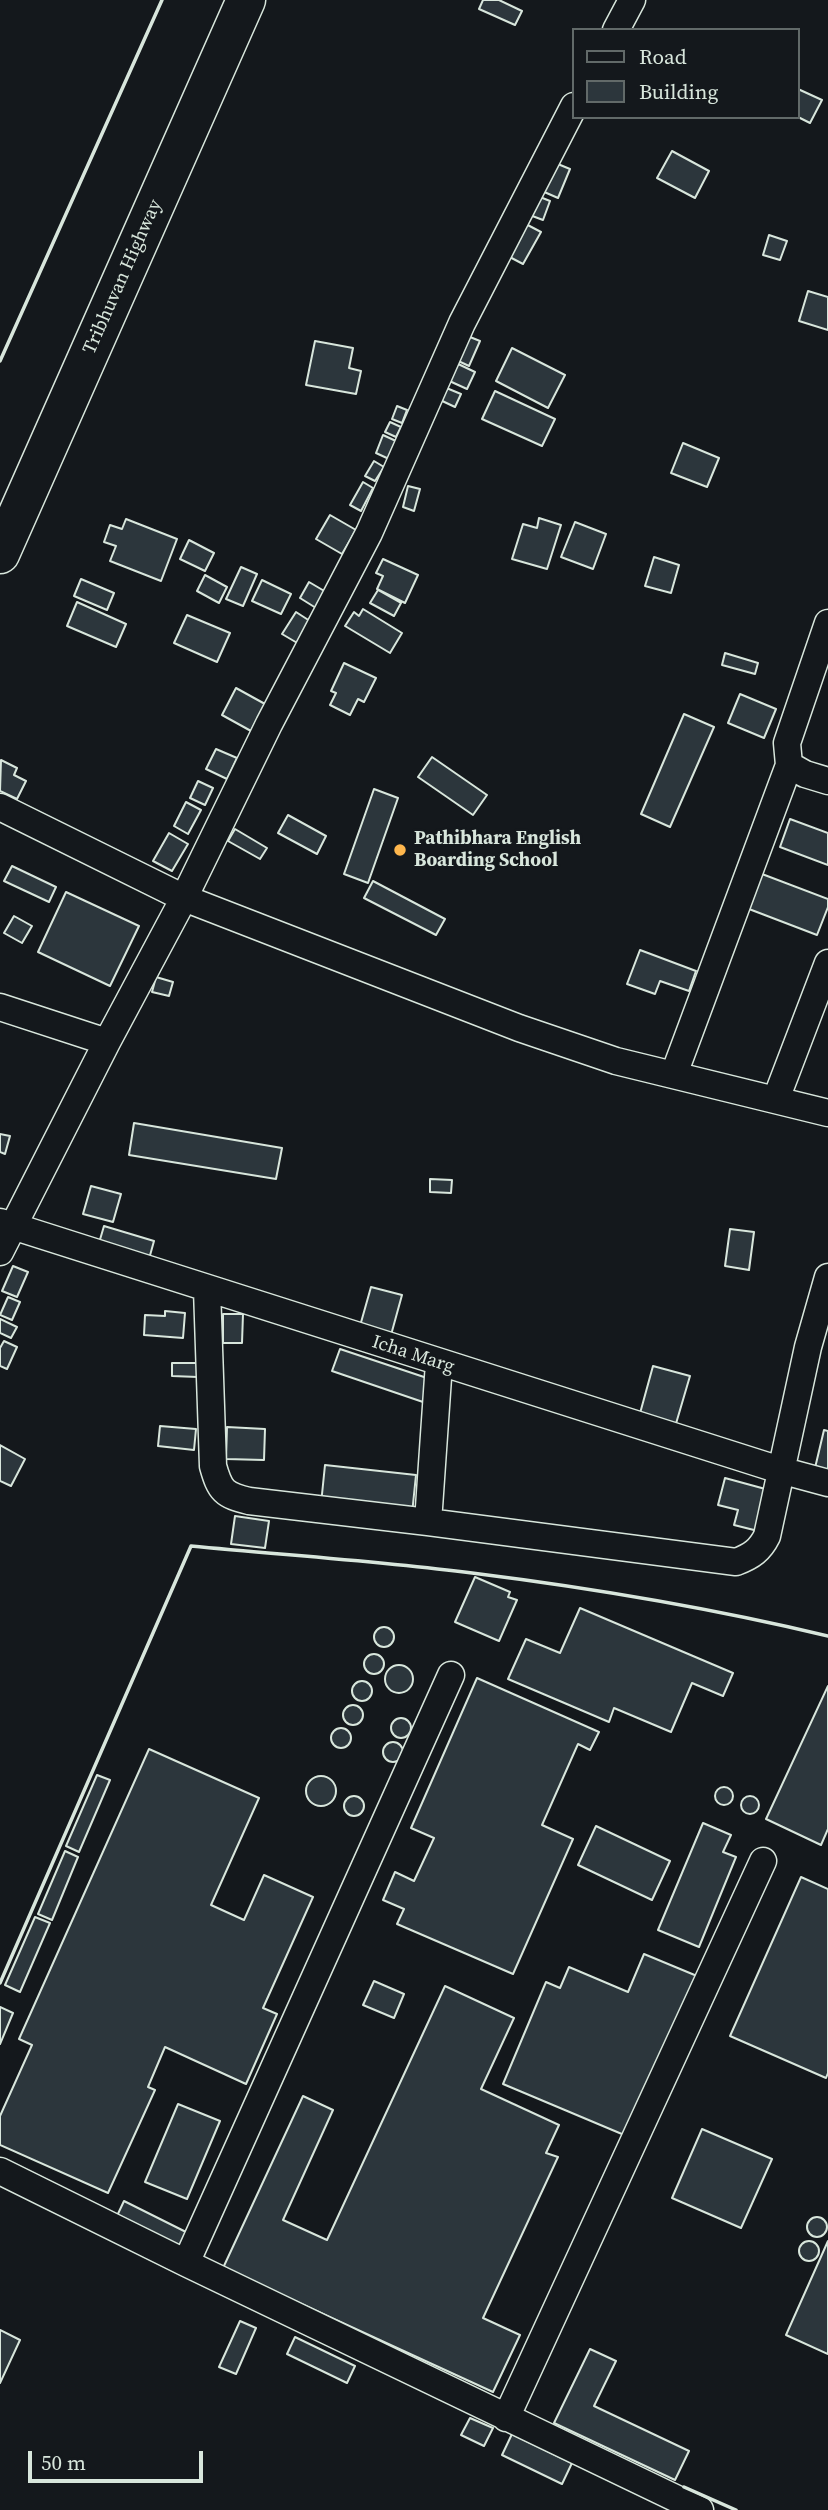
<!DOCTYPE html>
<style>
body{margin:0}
#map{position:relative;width:828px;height:2510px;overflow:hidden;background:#14181c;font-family:"Source Serif 4",serif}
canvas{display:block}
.legend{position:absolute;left:572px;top:28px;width:228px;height:91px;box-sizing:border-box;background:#14181c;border:2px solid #626a69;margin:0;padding:9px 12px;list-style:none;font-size:21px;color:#d8e6dc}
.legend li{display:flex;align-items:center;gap:14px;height:35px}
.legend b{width:35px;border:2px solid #626a69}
.scale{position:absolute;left:28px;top:2451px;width:175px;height:32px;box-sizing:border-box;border:4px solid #d8e6dc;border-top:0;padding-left:9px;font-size:21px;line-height:24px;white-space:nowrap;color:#d8e6dc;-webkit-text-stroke:5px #14181c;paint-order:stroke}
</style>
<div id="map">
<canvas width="828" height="2510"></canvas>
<ul class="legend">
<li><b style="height:9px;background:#14181c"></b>Road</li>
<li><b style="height:19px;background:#2c363c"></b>Building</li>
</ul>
<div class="scale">50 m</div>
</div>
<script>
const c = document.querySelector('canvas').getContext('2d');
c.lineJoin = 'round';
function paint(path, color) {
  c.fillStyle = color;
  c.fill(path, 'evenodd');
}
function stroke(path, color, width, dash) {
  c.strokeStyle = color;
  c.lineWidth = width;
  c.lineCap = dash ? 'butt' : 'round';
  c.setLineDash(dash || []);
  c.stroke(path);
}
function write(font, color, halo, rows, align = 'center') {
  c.font = font + ' "Source Serif 4",serif';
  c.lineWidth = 5;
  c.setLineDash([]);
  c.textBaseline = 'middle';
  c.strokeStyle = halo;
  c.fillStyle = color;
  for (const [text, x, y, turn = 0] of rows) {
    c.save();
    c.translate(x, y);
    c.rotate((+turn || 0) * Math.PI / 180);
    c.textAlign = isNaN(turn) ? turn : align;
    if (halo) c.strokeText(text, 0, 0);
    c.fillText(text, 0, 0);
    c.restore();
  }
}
const building = new Path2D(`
 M483,0H499L522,11L515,25L479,9Z
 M798,89L822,100L810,123L798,117Z
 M672,151L709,171L695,198L657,178Z
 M553,162L570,169L558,198L542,191Z
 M535,195L550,201L543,220L527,214Z
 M522,222L541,232L523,264L504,254Z
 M769,235L787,241L780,260L763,255Z
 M808,291L828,297V330L799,321Z
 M465,335L480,341L469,366L454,359Z
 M315,341L353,348L349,368L361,371L356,394L306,385Z
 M512,348L565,375L548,408L496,381Z
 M454,362L475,372L467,389L445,379Z
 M444,387L461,394L455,407L438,399Z
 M495,391L555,419L542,446L482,419Z
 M397,406L407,410L402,423L392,419Z
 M390,422L401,427L396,437L385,432Z
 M383,435L396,441L389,459L376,453Z
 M683,443L719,458L707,487L671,473Z
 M374,461L384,467L375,481L365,476Z
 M363,482L373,488L361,511L350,505Z
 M408,486L420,489L414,511L403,507Z
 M330,515L356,530L342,554L316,539Z
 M539,518L561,525L547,569L512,559L523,524L537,528Z
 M126,519L177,539L161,581L110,561L116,546L104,542L110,525L122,529Z
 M575,522L606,534L593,569L561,557Z
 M189,540L214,553L205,571L180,559Z
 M654,557L679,565L671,593L645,586Z
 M383,559L418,575L405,603L377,589L383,576L376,573Z
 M241,567L257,574L243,606L226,599Z
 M205,575L227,587L219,603L197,591Z
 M81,579L114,593L107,610L74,596Z
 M262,580L291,594L281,614L252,601Z
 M309,582L326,592L316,608L300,598Z
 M378,590L401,603L394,616L370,603Z
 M77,602L126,624L116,647L67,626Z
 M363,609L402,633L390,653L345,626L354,612L359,616Z
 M296,612L313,623L299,644L282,634Z
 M187,615L230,633L217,662L174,643Z
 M725,653L758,663L755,674L722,665Z
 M344,663L376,678L364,702L358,699L350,715L330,705L336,693L331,691Z
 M236,688L265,704L251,731L222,715Z
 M740,694L776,709L764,738L728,723Z
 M684,714L714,727L670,827L641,814Z
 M216,749L237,758L227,779L206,769Z
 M432,757L487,795L473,815L418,777Z
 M1,760L17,768L14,775L26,781L17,799L0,791Z
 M198,781L213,788L205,805L190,798Z
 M374,789L398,798L368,883L344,874Z
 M186,802L201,810L188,834L174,826Z
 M288,815L326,836L317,854L278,833Z
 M790,819L828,833V865L780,847Z
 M235,829L267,848L260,859L228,841Z
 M169,833L188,844L172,871L153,861Z
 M12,866L56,887L49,902L4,881Z
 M762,874L828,899V907L817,935L749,909Z
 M373,881L445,919L436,935L364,898Z
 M66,892L139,926L110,986L38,952Z
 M14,916L32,926L22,943L4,933Z
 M640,950L696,971L689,991L660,981L655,994L627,984Z
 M156,977L173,982L169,996L152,992Z
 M134,1123L282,1148L276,1179L129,1155Z
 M0,1134L10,1136L5,1154L0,1152Z
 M430,1179L452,1180L451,1193L430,1192Z
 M91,1186L121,1194L113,1222L83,1214Z
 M104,1226L154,1241L149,1259L99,1243Z
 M730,1229L754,1232L749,1270L725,1266Z
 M13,1266L28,1272L17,1297L2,1291Z
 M371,1287L402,1295L391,1335L360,1326Z
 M8,1297L20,1302L12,1320L0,1315Z
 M165,1311L185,1313L183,1338L144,1335L145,1315L165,1316Z
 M223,1314H243L242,1343H223Z
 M0,1319L17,1327L11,1338L0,1333Z
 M4,1341L17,1347L7,1369L0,1366V1348Z
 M340,1349L430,1379L423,1402L332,1371Z
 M172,1363H198V1377L172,1376Z
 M653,1366L690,1376L675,1427L639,1417Z
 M160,1426L196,1429L194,1450L158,1446Z
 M227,1427L265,1429L264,1460L226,1459Z
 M824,1430L828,1431V1471L815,1468Z
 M0,1445L25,1459L11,1486L0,1481Z
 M325,1465L416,1475L412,1514L321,1504Z
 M725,1478L769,1490L758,1531L734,1525L738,1510L718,1505Z
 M235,1516L269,1521L265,1548L231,1544Z
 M475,1577L510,1592L508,1597L517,1600L499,1641L455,1622Z
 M580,1608L733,1673L723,1696L692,1683L671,1732L614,1708L609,1722L508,1679L526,1639L560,1653Z
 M374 1637a10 10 0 1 1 20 0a10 10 0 1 1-20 0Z
 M364 1664a10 10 0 1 1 20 0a10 10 0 1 1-20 0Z
 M385 1679a14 14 0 1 1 28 0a14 14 0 1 1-28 0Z
 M477,1678L599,1732L590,1750L578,1744L542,1825L573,1839L513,1974L397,1924L404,1909L383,1900L395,1872L414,1881L434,1838L411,1828Z
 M352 1691a10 10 0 1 1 20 0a10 10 0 1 1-20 0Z
 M828,1686V1829L821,1845L766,1819Z
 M343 1715a10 10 0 1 1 20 0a10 10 0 1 1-20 0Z
 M391 1728a10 10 0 1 1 20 0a10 10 0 1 1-20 0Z
 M331 1738a10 10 0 1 1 20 0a10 10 0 1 1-20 0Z
 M383 1752a10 10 0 1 1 20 0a10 10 0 1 1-20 0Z
 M149,1749L259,1798L211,1905L244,1920L264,1875L313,1897L263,2008L277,2014L246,2084L165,2047L148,2087L155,2090L108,2193L0,2145V2116L32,2045L19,2039Z
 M97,1775L110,1780L79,1852L66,1846Z
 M306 1791a15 15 0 1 1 30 0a15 15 0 1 1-30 0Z
 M715 1796a9 9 0 1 1 18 0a9 9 0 1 1-18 0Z
 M344 1806a10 10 0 1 1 20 0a10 10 0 1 1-20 0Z
 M741 1805a9 9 0 1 1 18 0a9 9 0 1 1-18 0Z
 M703,1823L731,1835L723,1852L736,1857L699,1947L658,1930Z
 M596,1826L670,1861L652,1900L578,1865Z
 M65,1851L78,1857L52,1920L38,1914Z
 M801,1877L828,1889V2073L826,2078L730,2036Z
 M35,1917L50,1923L20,1992L5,1985Z
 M644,1954L697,1976L629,2137L503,2084L546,1982L560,1988L569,1967L628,1992Z
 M374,1981L404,1994L394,2018L363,2005Z
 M445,1986L514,2018L481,2089L559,2125L546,2153L558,2157L483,2318L520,2335L493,2392L223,2268L303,2096L333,2110L283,2220L327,2240Z
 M0,2007L13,2013L0,2044Z
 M178,2104L220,2121L187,2199L145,2182Z
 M702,2129L772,2159L741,2228L672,2198Z
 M124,2201L190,2234L182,2251L116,2218Z
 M807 2227a10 10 0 1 1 20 0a10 10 0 1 1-20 0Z
 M799 2251a10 10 0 1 1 20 0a10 10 0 1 1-20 0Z
 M828,2241V2354L786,2335Z
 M240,2321L256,2328L236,2374L219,2367Z
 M0,2330L20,2340L0,2383Z
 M295,2337L355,2366L347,2383L287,2354Z
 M590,2349L616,2361L594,2406L689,2451L675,2480L554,2423Z
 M470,2418L493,2428L484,2446L461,2435Z
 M512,2434L572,2463L562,2484L502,2455Z`);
paint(building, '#2c363c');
stroke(building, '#d8e6dc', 2);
const minor = new Path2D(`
 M616,30L632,0
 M789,765L787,743L828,623
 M0,807L184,898L519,1028L616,1061L828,1113
 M0,1007L107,1042
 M674,1074L789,765L805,774L828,781
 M776,1099L828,963
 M0,1222L780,1470L828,1483
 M0,1252L107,1042L184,898L269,724L369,533L462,323L574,106
 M207,1289L213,1466C220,1491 224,1495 249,1501L428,1522L736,1562C752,1556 760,1550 767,1536L808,1347L828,1277
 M428,1522L439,1363
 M0,2171L186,2263L700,2510
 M186,2263L451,1675
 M506,2418L763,1861`);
const highway = new Path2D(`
 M0,554L246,0`);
stroke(minor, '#d8e6dc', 29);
stroke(highway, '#d8e6dc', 41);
stroke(minor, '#14181c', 26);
stroke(highway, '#14181c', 38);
stroke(new Path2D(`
 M0,361L162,0
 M0,1983L191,1546C284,1555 379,1561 472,1573C592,1588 711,1608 828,1636
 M684,2487L736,2510`), '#d8e6dc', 3.5);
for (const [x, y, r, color] of [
 [400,850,7,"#ffb74d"]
]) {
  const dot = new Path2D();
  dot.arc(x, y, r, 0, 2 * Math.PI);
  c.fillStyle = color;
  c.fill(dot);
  stroke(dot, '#14181c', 2.5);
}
write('19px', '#d8e6dc', '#14181c', [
 ["Tribhuvan Highway",123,277,-66],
 ["Icha Marg",413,1355,18]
]);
write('bold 19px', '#d8e6dc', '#14181c', [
 ["Pathibhara English",414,839],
 ["Boarding School",414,861]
], 'left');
</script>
